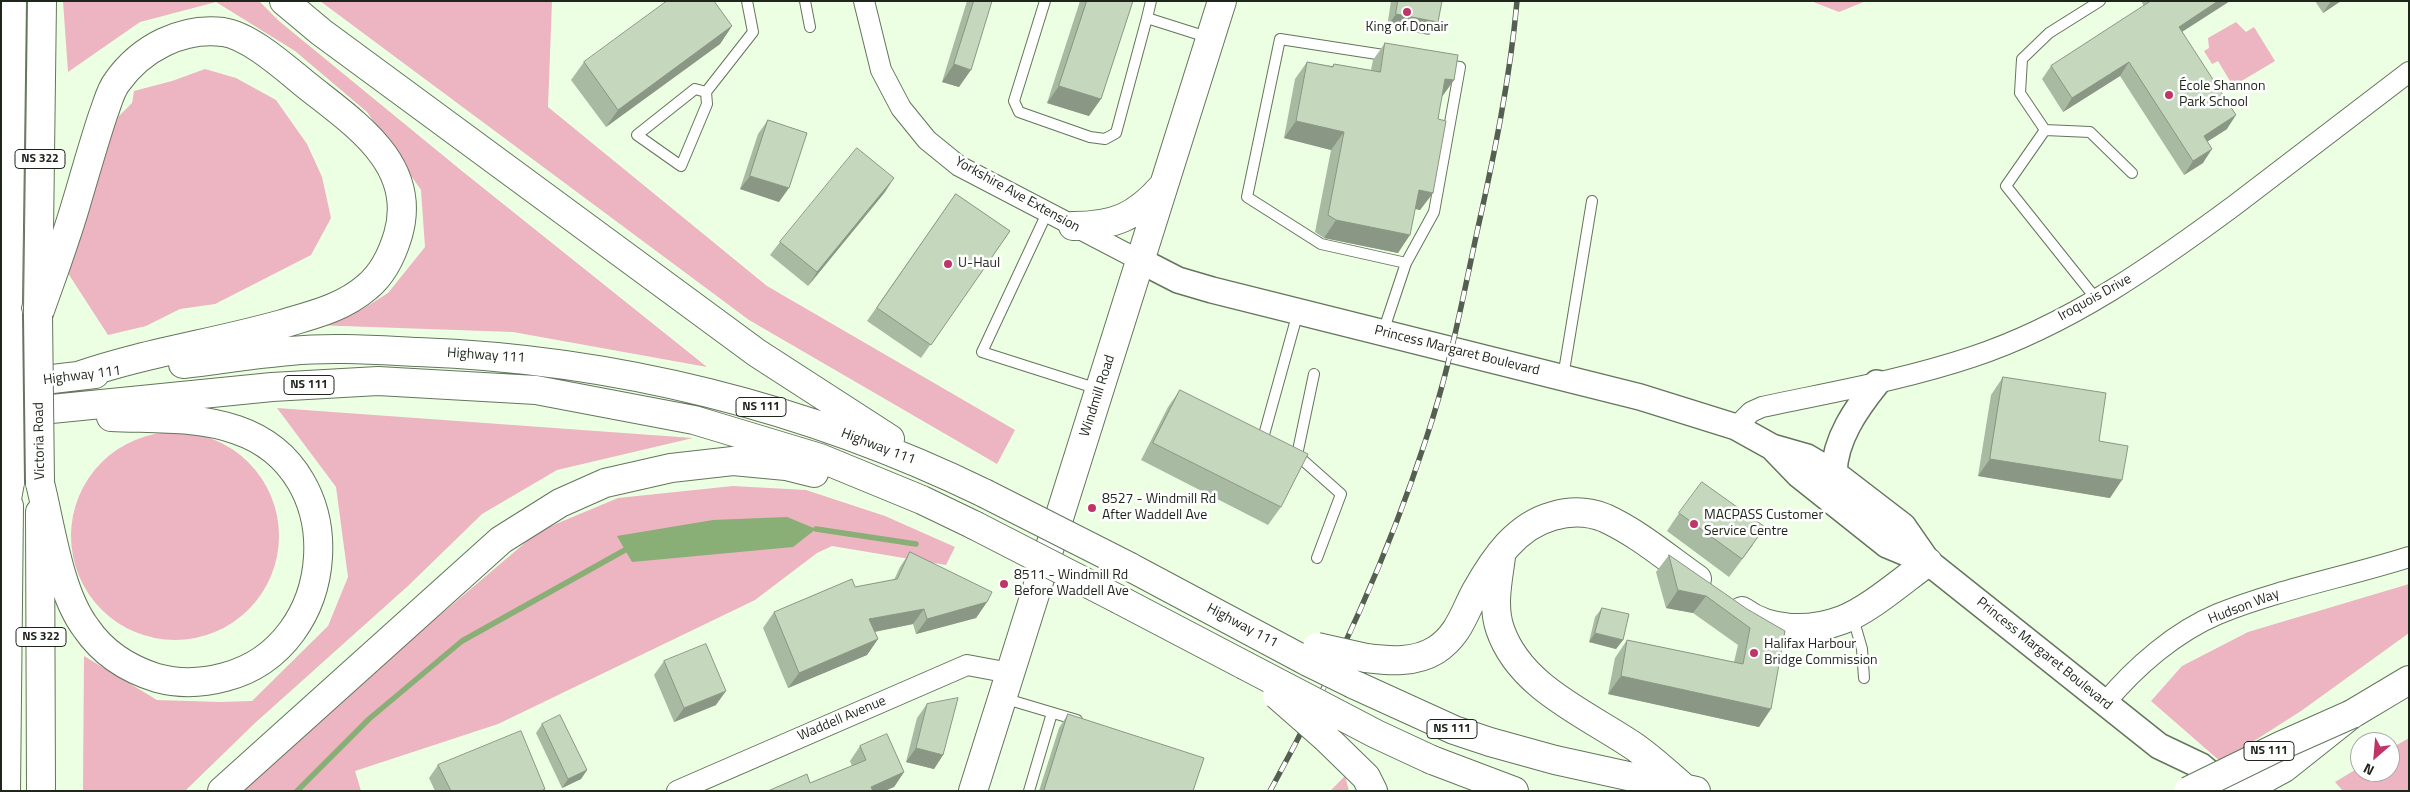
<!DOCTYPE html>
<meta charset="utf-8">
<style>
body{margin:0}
#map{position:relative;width:2410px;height:792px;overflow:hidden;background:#ecffe3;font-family:"Titillium Web",sans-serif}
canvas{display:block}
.frame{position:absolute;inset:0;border:2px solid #1e251b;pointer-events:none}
.north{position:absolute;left:2350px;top:732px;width:50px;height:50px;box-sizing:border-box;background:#fff;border:1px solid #a5a8a4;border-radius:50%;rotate:207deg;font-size:14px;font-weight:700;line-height:20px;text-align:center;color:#1e251b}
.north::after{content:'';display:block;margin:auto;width:18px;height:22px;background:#c03467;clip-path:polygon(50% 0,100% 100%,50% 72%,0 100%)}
</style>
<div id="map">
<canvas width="2410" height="792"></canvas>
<div class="frame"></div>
<div class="north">N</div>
</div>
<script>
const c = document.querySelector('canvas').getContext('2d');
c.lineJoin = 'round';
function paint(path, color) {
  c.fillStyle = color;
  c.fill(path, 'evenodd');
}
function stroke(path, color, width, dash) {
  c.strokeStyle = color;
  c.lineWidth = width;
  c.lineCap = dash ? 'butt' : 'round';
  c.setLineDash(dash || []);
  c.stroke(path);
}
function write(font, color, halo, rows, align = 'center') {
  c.font = font + ' "Titillium Web",sans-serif';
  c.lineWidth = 5;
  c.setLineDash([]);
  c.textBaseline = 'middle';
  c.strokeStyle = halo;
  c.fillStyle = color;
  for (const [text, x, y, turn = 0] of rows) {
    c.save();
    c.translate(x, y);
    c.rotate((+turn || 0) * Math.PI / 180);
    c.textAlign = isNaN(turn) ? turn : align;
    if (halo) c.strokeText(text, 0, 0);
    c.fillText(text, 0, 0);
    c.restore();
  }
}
paint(new Path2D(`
 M63,1H259L279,21L462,171L707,367L513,332L314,325L361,310L388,293L425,247L421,190L367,112L295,51L216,2L140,22L68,72Z
 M320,1H552L548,107L767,286L1015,430L997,464L749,320Z
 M1811,1H1866L1839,12Z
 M2236,22L2246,32L2254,27L2275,61L2233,86L2218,61L2212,64L2204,51L2209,48L2208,38Z
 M205,69L236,78L276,100L307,144L322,177L331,218L311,255L215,304L180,309L146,326L108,335L64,267L100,156L119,116L132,103L134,91L172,81Z
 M277,408L693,438L557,470L482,514L409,585L255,723L185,791H83L84,656L157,700L220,702L252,701L328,626L348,577L336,487Z
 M71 536a104 104 0 1 1 208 0a104 104 0 1 1-208 0Z
 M733,486L806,490L885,516L955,547L946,565L832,546L817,553L755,600L498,724L355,771L361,791H240L314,722L539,531L618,498Z
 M2409,584V633L2301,711L2221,762L2151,701L2182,666L2248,632Z
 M2409,738V791H2343L2335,782L2360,767V772H2390V749Z
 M1345,776L1349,791H1330Z`), '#edb4c1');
paint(new Path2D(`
 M787,517L816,529L793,547L632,562L617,536L713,520Z`), '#89af76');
stroke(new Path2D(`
 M816,529L916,544
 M297,791L369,719L462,641L625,550`), '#89af76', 5.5);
const service = new Path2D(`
 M805,1L810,27
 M1045,1L1014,101L1019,112L1090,137L1105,139L1116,133L1147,18L1210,38
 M1147,18L1151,1
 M706,92L695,89L637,135L681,166L707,104L706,92L753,32L747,1
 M2045,130L2020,93L2022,59L2049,33L2100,1
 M1047,213L982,352L1098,389
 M1406,263L1434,212L1460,67L1444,65
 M2097,300L2006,186L2045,130L2090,132L2132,173
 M1383,332L1406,263L1321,244L1247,197L1280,39L1390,56
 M1314,374L1297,455L1341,494L1317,558
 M1563,377L1592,201
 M1264,442H1262L1298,312
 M1853,618L1862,649L1864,678
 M1003,698L1077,720
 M1029,791L1052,713`);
const minor = new Path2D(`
 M864,1L881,70L901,108L927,140L959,166L1141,261
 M1736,427L1751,412L1762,407C1832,392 1903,380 1972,357C2069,325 2154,265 2235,205C2293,161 2351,117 2409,72
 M2105,703C2135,667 2175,632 2218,614C2280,589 2346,577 2409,557
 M677,791L967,665L1010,673`);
const tertiary = new Path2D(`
 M1141,261L1178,280L1212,290L1640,397L1736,427L1772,447L1807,457L1834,473L1903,526L1928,562
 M1772,447L1799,475L1887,545L1928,562L2159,746L2201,766L2231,791
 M1834,473C1835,439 1856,409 1877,383`);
const secondary = new Path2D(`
 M1073,226C1114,226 1136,217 1163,186
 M973,791L1222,1`);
const primary = new Path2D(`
 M8,302L12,1
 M38,310L42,1
 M40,512L41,791
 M6,791L9,506`);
const motorway = new Path2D(`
 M284,1L321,32L757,353L890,439
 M1,276L8,315
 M38,316C51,279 65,242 76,204C85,174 93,145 103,115C107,105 110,91 117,82C141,48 182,27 223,32C250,36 284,67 305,84C352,122 419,163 398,235C392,255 383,274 367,287C343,308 312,315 282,324C215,343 144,353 78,376
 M183,364C218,360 254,354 290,351C332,347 375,350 418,352C614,359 807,407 984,493
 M1,385L95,374
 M1,414L272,387L378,381L536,390L694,420L820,458L922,500L974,525
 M40,483C51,527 59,592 86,628C103,653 128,669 157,678C179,684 203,683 225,677C340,647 354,470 237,430C198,416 152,419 111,417
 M1,533L10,482
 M1501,557C1498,580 1492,606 1500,629C1520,688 1587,714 1635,747C1652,759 1667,773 1682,786
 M1130,567L1308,662
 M1120,600L1244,665
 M1742,611C1770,632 1810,632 1842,620C1869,610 1903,580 1928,562
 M1366,658C1390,661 1415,663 1436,650C1459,635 1464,613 1476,591C1494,559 1516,526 1553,516C1570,511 1588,511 1605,518C1638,533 1667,558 1697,579
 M1353,684L1454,730L1490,742L1555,760L1696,791
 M1326,738L1366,777L1373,791
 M1432,760L1514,791
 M222,791L501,540L560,503L605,483L671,468L733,461L786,466L814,473
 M2242,791L2284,768L2352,714L2409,680`);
stroke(service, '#64755d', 12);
stroke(minor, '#64755d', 22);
stroke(tertiary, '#64755d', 28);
stroke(secondary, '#64755d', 30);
stroke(primary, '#64755d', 30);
stroke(motorway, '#64755d', 30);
stroke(service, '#fff', 10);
stroke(minor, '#fff', 20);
stroke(tertiary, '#fff', 25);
stroke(secondary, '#fff', 28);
stroke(primary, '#fff', 28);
stroke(motorway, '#fff', 28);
const rail = new Path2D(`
 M1270,791C1332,678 1386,562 1426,439C1449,371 1462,302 1477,232C1494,156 1510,79 1517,1`);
stroke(rail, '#555f51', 5.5);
stroke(rail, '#fff', 4, [11]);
const primaryBridge = new Path2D(`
 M8,315L10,482
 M38,316L40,483`);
const motorwayBridge = new Path2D(`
 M984,493L1130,567
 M974,525L1120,600
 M1317,647L1366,658
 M1308,662L1353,684
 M1244,665L1376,734L1432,760
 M1277,695L1326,738
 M2188,791L2280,746L2352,714`);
stroke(primaryBridge, '#64755d', 30, []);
stroke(motorwayBridge, '#64755d', 30, []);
stroke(primaryBridge, '#fff', 28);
stroke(motorwayBridge, '#fff', 28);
paint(new Path2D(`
 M967,1H992L959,87L942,82Z
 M1080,1H1133L1089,116L1047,103Z
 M1391,1H1442L1438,22L1429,35L1387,27Z
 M2141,1H2230L2182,32L2227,129L2207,142L2203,163L2184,175L2120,76L2063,112L2042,79L2051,66L2144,6Z
 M2315,1H2341L2323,13Z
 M732,26L720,44L606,127L571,80L584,62Z
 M1385,43L1454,80L1441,98L1438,119L1433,193L1420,210L1415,209L1398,253L1324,238L1315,232L1331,150L1284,138L1295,79L1307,62L1332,66L1334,64L1371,70L1373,60Z
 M768,120L779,202L740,189L758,134Z
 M885,192L808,286L770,255L780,242Z
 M956,194L1010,231L921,358L867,321Z
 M2003,377L2099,441L2110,498L1978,476L1991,395Z
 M1180,390L1281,507L1268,525L1141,460L1168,407Z
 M1679,513L1753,545L1729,577L1667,531Z
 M910,552L987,602L976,618L916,634L913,624L875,632L878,639L867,655L788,688L763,628L774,612L855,587L894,580L900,567Z
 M1669,555L1747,609L1785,631L1759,727L1608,694L1615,658L1627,640L1734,662L1738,645L1693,613L1666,608L1656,572Z
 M1602,608L1623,640L1616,649L1589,642L1595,617Z
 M664,661L716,705L674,722L654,675Z
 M927,704L943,755L934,769L906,762L917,718Z
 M1068,714L1193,791H1039L1059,728Z
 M542,724L587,770L581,779L562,788L536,733Z
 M860,746L904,772L894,787L810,783L852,766L850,761Z
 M438,765L545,789L544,791H435L429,778Z`), '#a9baa3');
paint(new Path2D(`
 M2218,1H2230L2169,40L2179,27Z
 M2331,1H2341L2323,13Z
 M1396,14L1438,22L1429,35L1387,27Z
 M732,26L720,44L606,127L618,110Z
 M2129,62L2120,76L2063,112L2072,98Z
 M954,64L971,70L959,87L942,82Z
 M1445,79L1454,80L1441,98Z
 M1059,86L1101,99L1089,116L1047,103Z
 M2236,115L2227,129L2194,150L2204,136Z
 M1296,121L1344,132L1331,150L1284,138Z
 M2212,149L2203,163L2184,175L2193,161Z
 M750,176L789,188L779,202L740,189Z
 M894,178L885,192L808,286L817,272Z
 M1419,190L1433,193L1420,210L1407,207Z
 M1336,220L1410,235L1398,253L1324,238Z
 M1990,459L2122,480L2110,498L1978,476Z
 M1678,590L1706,596L1693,613L1666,608Z
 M987,602L976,618L916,634L927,619Z
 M924,609L913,624L858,635L869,619Z
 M1595,633L1623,640L1616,649L1589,642Z
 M878,639L867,655L788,688L799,673Z
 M1621,676L1771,709L1759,727L1608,694Z
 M726,691L716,705L674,722L684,708Z
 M916,748L943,755L934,769L906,762Z
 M587,770L581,779L562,788L568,779Z
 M904,772L894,787L885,791H868L871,787Z`), '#8a9784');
const building = new Path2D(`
 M667,1H714L732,26L618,110L584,62Z
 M974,1H992L971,70L954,64Z
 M1087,1H1133L1101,99L1059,86Z
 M1398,1H1442L1438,22L1396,14Z
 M2151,1H2218L2179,27L2236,115L2204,136L2212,149L2193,161L2129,62L2072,98L2051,66Z
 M1385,43L1458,55L1454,80L1445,79L1438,119L1446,121L1433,193L1419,190L1410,235L1336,220L1328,215L1344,132L1296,121L1307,62L1333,67L1334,64L1380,72Z
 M768,120L807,133L789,188L750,176Z
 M857,148L894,178L817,272L780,242Z
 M956,194L1010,231L931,345L877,308Z
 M2003,377L2106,393L2099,441L2128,446L2122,480L1990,459Z
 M1180,390L1308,454L1281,507L1153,443Z
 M1702,482L1765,527L1742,559L1679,513Z
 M910,552L992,592L987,602L927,619L924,609L869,619L878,639L799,673L774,612L852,579L855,587L897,579Z
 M1669,555L1747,609L1785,631L1771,709L1621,676L1627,640L1743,664L1750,628L1706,596L1678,590Z
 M1602,608L1629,614L1623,640L1595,633Z
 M706,644L726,691L684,708L664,661Z
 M958,698L943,755L916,748L927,704Z
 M1068,714L1204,758L1193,791H1044Z
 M560,715L587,770L568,779L542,724Z
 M521,731L545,789L541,791H451L438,765Z
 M887,734L904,772L871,787L873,791H768L807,774L810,783L866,760L860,746Z`);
paint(building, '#c5d8bd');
stroke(building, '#8a9784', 1);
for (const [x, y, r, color] of [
 [1407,12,5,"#c03467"],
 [2169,95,5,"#c03467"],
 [948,264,5,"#c03467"],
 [1092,508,5,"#c03467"],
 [1694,524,5,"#c03467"],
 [1004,584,5,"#c03467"],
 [1754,653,5,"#c03467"]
]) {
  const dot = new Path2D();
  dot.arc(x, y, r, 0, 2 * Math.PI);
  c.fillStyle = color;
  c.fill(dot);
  stroke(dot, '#fff', 2);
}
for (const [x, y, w] of [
 [40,159,50],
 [309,385,50],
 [761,407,50],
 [41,637,50],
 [1452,729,50],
 [2269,751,50]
]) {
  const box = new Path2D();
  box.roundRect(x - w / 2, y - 9.5, w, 19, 4);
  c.fillStyle = '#fff';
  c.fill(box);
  stroke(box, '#1e251b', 1);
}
write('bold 12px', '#1e251b', null, [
 ["NS 322",40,159],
 ["NS 111",309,385],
 ["NS 111",761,407],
 ["NS 322",41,637],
 ["NS 111",1452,729],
 ["NS 111",2269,751]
]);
write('14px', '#1e251b', '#fff', [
 ["King of Donair",1407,28,"center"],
 ["École Shannon",2179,87],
 ["Park School",2179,103],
 ["U-Haul",958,264],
 ["8527 - Windmill Rd",1102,500],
 ["After Waddell Ave",1102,516],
 ["MACPASS Customer",1704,516],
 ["Service Centre",1704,532],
 ["8511 - Windmill Rd",1014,576],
 ["Before Waddell Ave",1014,592],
 ["Halifax Harbour",1764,645],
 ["Bridge Commission",1764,661]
], 'left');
write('14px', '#1e251b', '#fff', [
 ["Yorkshire Ave Extension",1017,195,29],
 ["Iroquois Drive",2095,298,-29],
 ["Princess Margaret Boulevard",1457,351,14],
 ["Highway 111",486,356,4],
 ["Highway 111",82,376,-7],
 ["Windmill Road",1098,396,-72],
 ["Victoria Road",40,441,-91],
 ["Highway 111",878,447,21],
 ["Hudson Way",2244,607,-21],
 ["Highway 111",1242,626,28],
 ["Princess Margaret Boulevard",2044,654,39],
 ["Waddell Avenue",842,719,-23]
]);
</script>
